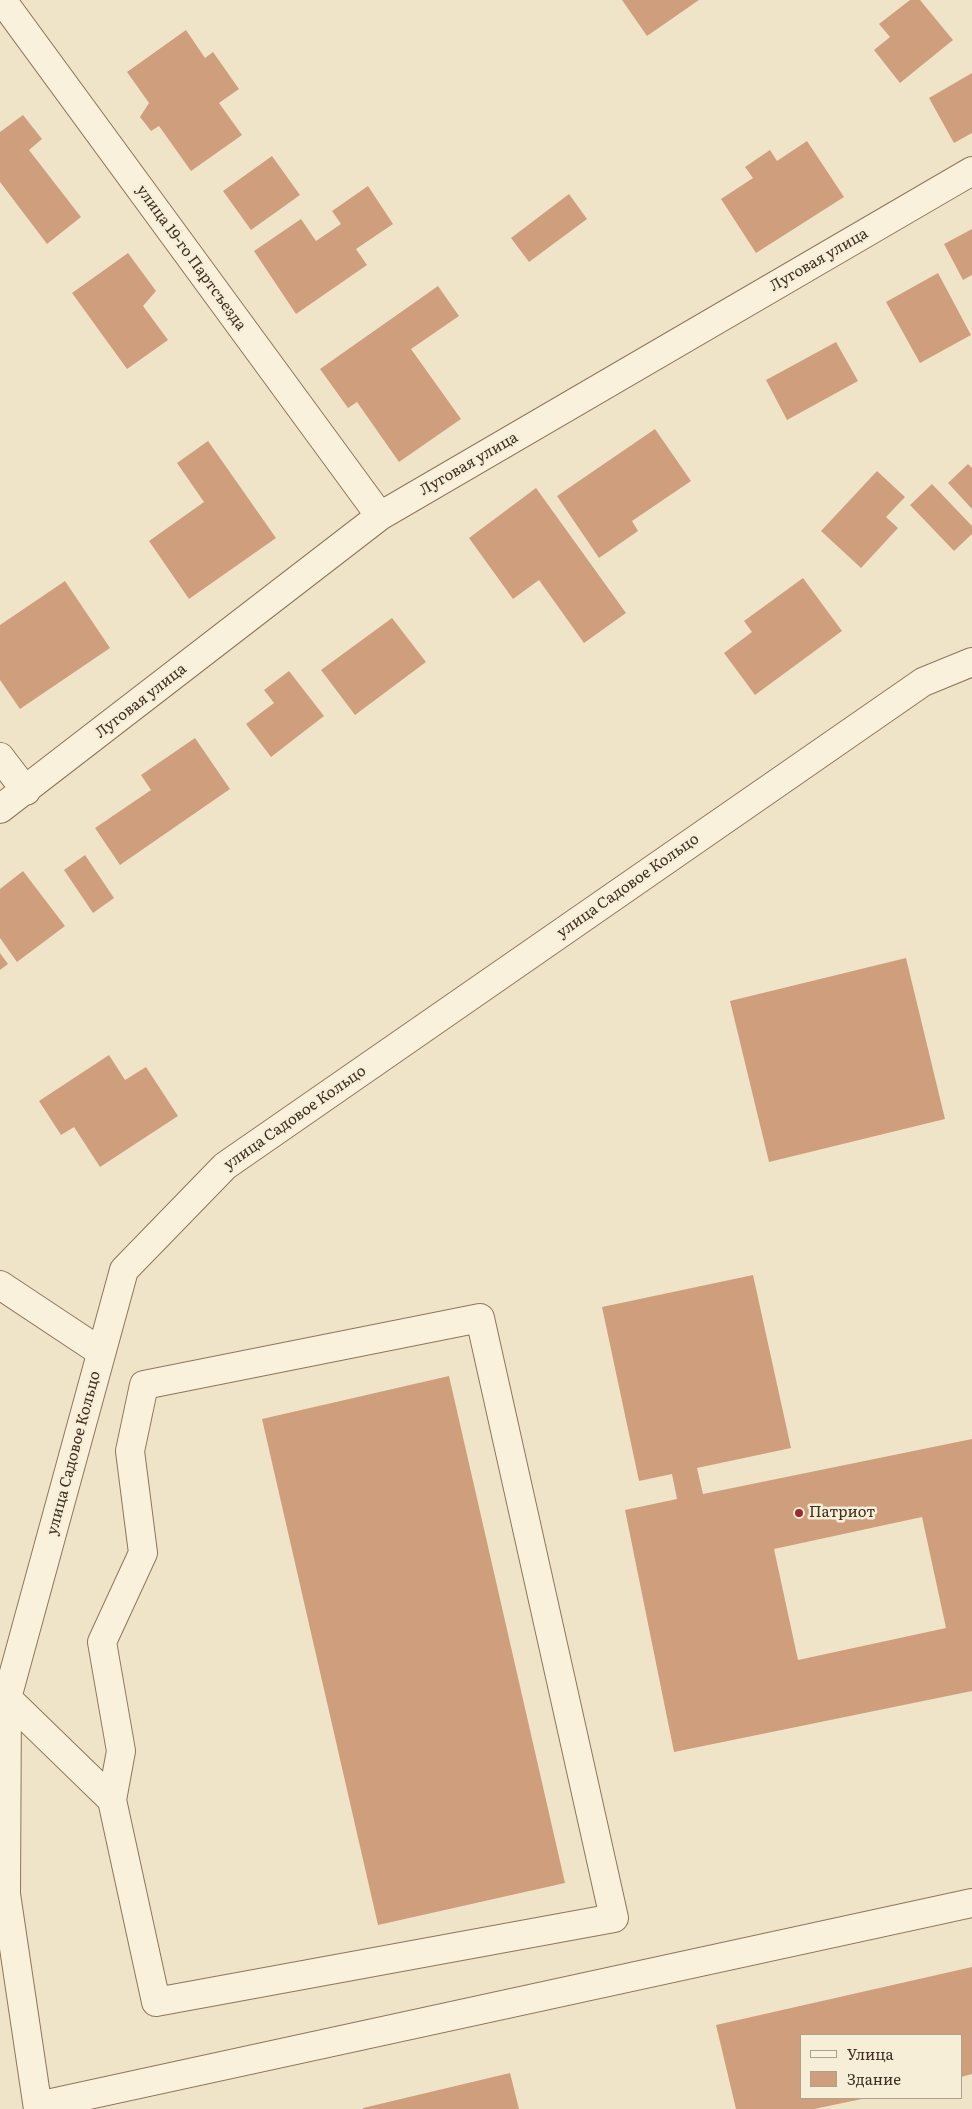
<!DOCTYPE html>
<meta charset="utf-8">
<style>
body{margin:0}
#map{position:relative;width:972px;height:2109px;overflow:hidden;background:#f0e4c8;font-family:Literata,serif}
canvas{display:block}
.legend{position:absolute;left:800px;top:2034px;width:162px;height:65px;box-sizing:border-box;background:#f7eed8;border:1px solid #ada18e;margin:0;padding:6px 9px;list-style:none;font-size:15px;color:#3d2e20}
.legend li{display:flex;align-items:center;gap:10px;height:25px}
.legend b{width:25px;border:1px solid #ada18e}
</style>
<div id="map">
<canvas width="972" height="2109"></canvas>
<ul class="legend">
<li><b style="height:6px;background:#faf1dc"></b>Улица</li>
<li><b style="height:14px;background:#cf9f7d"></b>Здание</li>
</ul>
</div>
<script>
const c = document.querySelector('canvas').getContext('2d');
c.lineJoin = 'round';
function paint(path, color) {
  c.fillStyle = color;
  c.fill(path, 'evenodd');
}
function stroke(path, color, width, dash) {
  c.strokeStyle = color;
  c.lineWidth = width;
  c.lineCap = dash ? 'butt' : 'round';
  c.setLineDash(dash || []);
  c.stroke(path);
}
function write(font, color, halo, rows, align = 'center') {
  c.font = font + ' Literata,serif';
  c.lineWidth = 5;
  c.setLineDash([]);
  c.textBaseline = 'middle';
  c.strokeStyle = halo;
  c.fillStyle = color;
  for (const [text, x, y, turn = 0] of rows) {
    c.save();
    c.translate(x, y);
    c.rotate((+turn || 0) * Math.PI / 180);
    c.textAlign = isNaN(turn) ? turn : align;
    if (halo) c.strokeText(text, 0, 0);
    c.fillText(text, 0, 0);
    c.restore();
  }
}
paint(new Path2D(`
 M622,0H699L647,36Z
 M910,0H920L953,40L900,83L874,50L890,37L879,24Z
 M186,30L205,58L213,52L239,89L219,103L242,135L191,171L159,126L151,131L140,117L149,103L127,72Z
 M972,73V133L954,143L929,98Z
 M23,115L42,139L29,150L81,217L47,244L0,182V132Z
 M807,141L844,197L756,253L721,199L753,178L745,167L770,150L777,161Z
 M272,156L300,195L251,230L223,191Z
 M368,186L393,224L356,249L367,265L296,314L254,251L301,219L316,241L341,224L332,211Z
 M569,194L587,219L529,262L511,238Z
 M972,229V275L963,280L944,244Z
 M128,253L156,291L143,306L168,340L127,369L72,293Z
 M938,273L971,335L920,363L886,302Z
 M438,286L459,316L411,349L461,419L399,462L357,402L348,408L320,369Z
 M836,342L858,381L787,420L766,380Z
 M655,429L691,481L632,521L638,531L599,558L557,496Z
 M208,441L276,538L189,599L149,541L204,502L177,463Z
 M968,464L972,468V509L948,483Z
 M877,471L905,497L886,517L898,528L861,568L821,531Z
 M932,484L972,526V534L954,551L910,505Z
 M536,488L626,613L584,643L539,580L513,599L469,538Z
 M803,578L842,631L755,695L724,653L752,632L744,621Z
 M65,581L110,648L20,709L0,680V625Z
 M392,618L426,662L355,715L321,670Z
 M289,671L324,716L271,757L246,724L274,703L264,690Z
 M195,738L230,789L120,865L95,828L151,790L141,775Z
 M85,855L114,898L93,913L64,870Z
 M23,871L65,926L17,962L0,938V889Z
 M0,953L8,964L0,970Z
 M906,958L945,1119L769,1162L730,1001Z
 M109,1055L125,1080L146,1067L178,1116L100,1167L74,1127L61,1135L39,1101Z
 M753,1275L791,1448L697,1468L703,1494L972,1439V1691L674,1752L625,1510L677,1499L672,1474L639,1481L602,1307ZM922,1517L946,1628L798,1660L774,1549Z
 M449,1376L565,1883L378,1925L262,1419Z
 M972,1967V2074L961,2077V2035H801V2098L862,2099L814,2109H736L716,2025Z
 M510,2073L519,2109H363V2108Z`), '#cf9f7d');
const minor = new Path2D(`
 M2,0L380,516
 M0,757L26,791
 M0,809L380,516L972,171
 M0,1285L101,1352
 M0,1694L7,1698L112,1800L156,2002L614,1918L480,1318L144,1385L130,1451L143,1553L102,1642L121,1751L112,1800
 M38,2106L972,1903
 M38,2109L6,1894L7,1698L124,1270L225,1166L923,682L972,662`);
stroke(minor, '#8d765c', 30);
stroke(minor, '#faf1dc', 28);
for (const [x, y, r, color] of [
 [799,1513,5,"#9e2a2b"]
]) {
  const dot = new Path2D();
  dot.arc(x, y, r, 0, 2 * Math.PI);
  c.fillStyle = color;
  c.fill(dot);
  stroke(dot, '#f7eed8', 2);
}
write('15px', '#3d2e20', '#f7eed8', [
 ["улица 19-го Партсъезда",191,258,54],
 ["Луговая улица",819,260,-30],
 ["Луговая улица",469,464,-30],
 ["Луговая улица",141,701,-38],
 ["улица Садовое Кольцо",628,886,-35],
 ["улица Садовое Кольцо",295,1118,-35],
 ["улица Садовое Кольцо",74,1453,-75]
]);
write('15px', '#3d2e20', '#f7eed8', [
 ["Патриот",809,1513]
], 'left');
</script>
